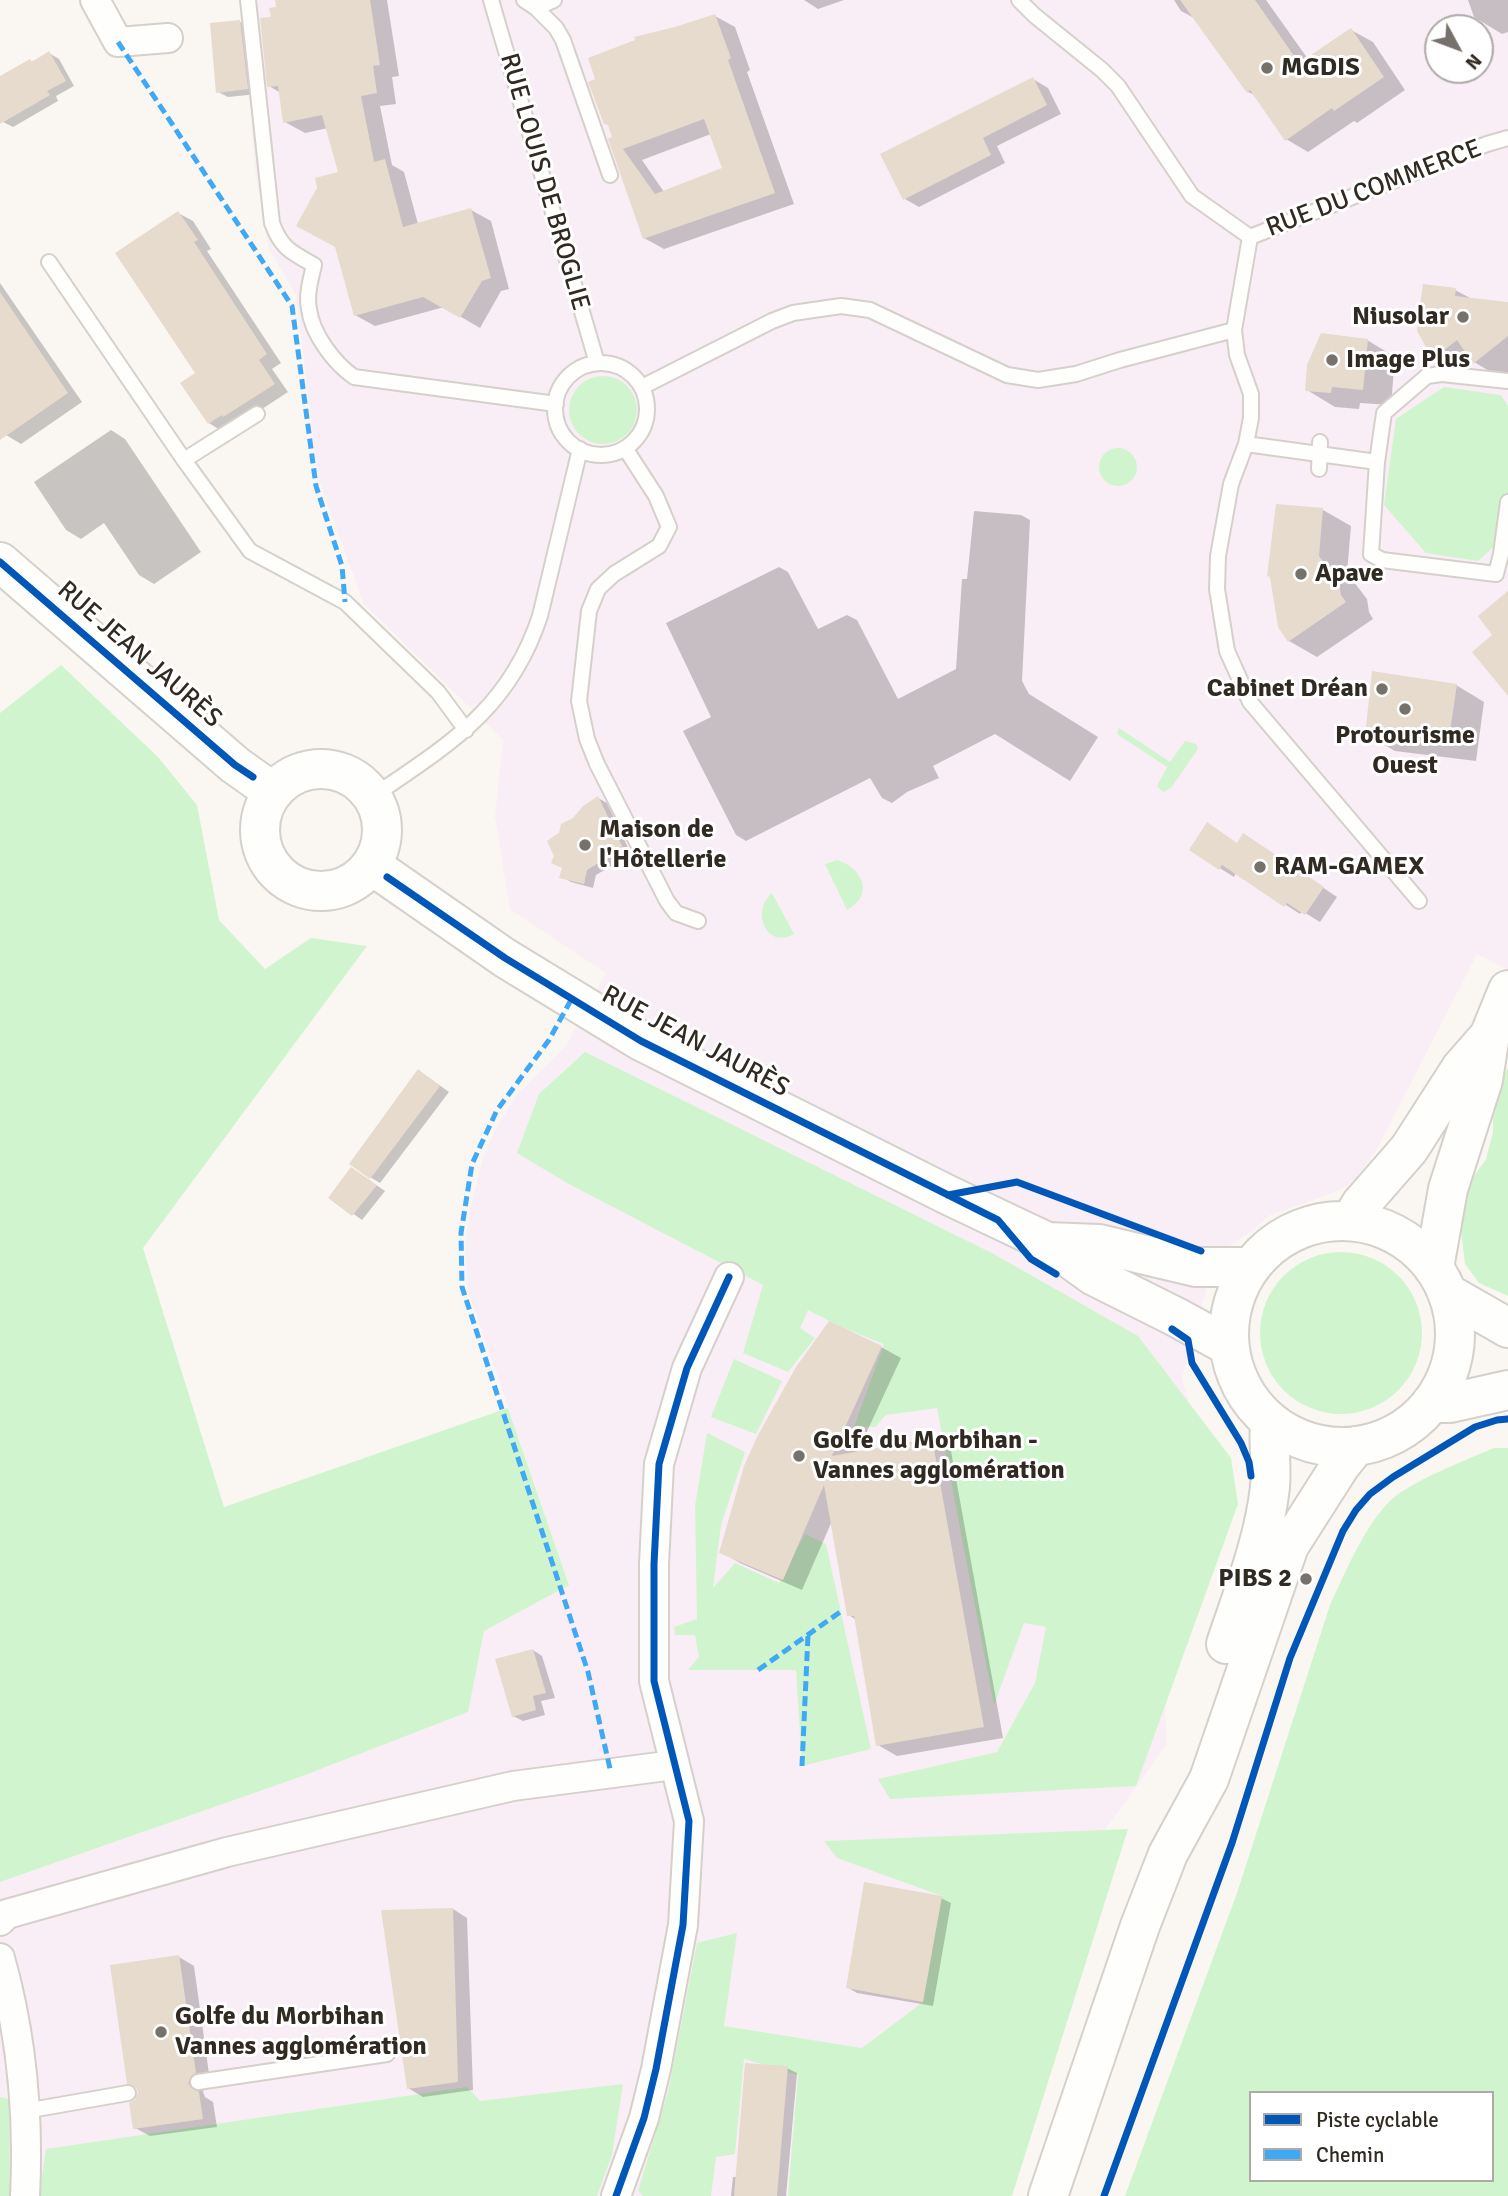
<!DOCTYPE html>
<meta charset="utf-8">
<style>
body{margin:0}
#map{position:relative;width:1508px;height:2196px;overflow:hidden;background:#faf6f2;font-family:Signika,sans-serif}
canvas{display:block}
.legend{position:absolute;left:1249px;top:2091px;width:245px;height:91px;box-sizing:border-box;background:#fff;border:2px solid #adaaa7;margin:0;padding:9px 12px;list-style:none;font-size:21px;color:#312a22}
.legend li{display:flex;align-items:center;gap:14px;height:35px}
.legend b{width:35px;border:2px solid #adaaa7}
.north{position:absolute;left:1424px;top:14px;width:70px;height:70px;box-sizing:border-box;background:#fff;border:2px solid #adaaa7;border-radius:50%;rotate:131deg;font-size:19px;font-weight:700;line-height:28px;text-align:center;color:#312a22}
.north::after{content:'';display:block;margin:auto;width:24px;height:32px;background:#77716b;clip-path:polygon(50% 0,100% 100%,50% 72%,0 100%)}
</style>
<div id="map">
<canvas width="1508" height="2196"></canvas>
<ul class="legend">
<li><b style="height:9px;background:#0057b8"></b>Piste cyclable</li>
<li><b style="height:9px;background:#3fa9f5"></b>Chemin</li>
</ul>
<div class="north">N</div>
</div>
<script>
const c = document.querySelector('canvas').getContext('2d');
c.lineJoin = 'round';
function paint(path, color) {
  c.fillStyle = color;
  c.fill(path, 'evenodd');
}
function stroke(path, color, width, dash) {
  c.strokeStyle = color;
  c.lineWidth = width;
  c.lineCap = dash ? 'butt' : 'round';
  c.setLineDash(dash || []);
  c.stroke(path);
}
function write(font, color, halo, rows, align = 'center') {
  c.font = font + ' Signika,sans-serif';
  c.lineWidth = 6;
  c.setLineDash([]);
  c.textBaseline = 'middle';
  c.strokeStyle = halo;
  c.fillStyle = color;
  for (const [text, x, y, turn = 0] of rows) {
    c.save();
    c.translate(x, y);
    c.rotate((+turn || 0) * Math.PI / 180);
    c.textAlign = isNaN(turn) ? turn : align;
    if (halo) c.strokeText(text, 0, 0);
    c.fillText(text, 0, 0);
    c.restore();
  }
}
paint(new Path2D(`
 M241,0H1508V970L1477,954L1376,1151L1356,1179L1338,1191L1270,1215L1251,1232L1222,1250L1207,1286L1182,1378L1198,1437L1160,1608L1167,1744L1102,1834L1010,2196H0V1882L300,1777L467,1712L484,1631L569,1584L468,1290L465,1249L471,1207L482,1161L495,1130L516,1096L566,1046L606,973L510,909L495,817L503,740L364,604L318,478L296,295L269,249L255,168ZM1438,28H1480V70H1438Z`), '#f9eef6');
paint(new Path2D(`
 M569 410a34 34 0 1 1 68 0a34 34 0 1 1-68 0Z
 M1444,387L1501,395L1508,406V491L1502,539L1478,561L1426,553L1384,505L1396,419Z
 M1099 467a19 19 0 1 1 38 0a19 19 0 1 1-38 0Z
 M61,665L158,757L197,805L219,920L265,969L311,938L367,946L143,1248L224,1507L508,1408L569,1585L484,1631L468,1712L300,1777L0,1882V713Z
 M1119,728L1170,762L1185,741L1196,744L1198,749L1171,788L1163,792L1157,786L1167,767L1117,734Z
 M837,860C863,868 875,895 847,910L825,864Z
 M772,893L794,934C767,950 750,912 772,893Z
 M585,1052L992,1253L1138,1336L1231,1458L1238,1504L1136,1786L890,1799L878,1779L997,1752L1035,1683L1046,1627L1024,1623L994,1705L937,1408L886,1415L875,1427H854L884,1344L841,1327L808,1310L800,1328L815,1338L788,1372L743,1353L763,1285L567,1183L517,1153L539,1094Z
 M1508,1067V1296L1479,1283L1465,1264L1459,1215L1465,1189L1486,1159L1493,1132V1103Z
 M1260 1333a81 81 0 1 1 162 0a81 81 0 1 1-162 0Z
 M734,1359L782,1381L756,1434L711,1417Z
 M707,1433L745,1452L721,1525L713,1588L735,1563L779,1583L805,1534L826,1544L871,1749L802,1766L796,1670H688L699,1657L695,1635H675L674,1627L697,1619L695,1506Z
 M1494,1448H1508V2196H1125L1237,1893L1330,1605C1346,1571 1370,1512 1401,1492C1430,1474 1463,1461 1494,1448ZM1251,2093H1492V2180H1251Z
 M1128,1829L1012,2196H788L798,2075L744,2059L735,2154L716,2157L711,2196H643L638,2191L668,2092L697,1943L737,1933L724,2026L862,2048L923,2002L942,1896L837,1858L824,1841Z
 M623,2084L612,2155L597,2196H39L46,2149L467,2087L480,2101Z
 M0,2097L9,2099L10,2196H0Z`), '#d0f5ce');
paint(new Path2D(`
 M277,0H387L399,76L392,77L396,104L380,106L392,165L404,172L418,224L471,210L491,221L509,289L501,291L480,328L444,307L375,326L355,315L341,173L328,128L305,133L285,122L281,93L269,86L273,19L278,8Z
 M804,0H844L818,9Z
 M1174,0H1266L1308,59L1351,30L1373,42L1405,90L1357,123L1354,121L1308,152L1286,139L1257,96L1248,92L1196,19L1181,11Z
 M1468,0H1508V32L1502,34L1474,17Z
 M715,16L735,27L750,70L747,72L794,204L664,249L644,238L597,79L638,41ZM711,134L725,169L664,192L642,160Z
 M240,22L250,27L257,94L228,97L218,92Z
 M49,53L59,59L74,86L56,96L58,101L13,127L3,122L0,116V78Z
 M1033,79L1048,88L1061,114L997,146L1005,163L919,207L905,199Z
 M178,213L193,221L211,249L207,251L281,363L272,369L288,392L239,424L223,432L209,423L197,374Z
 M0,283L82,402L21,444L6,435L0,426Z
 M1455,290L1474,300L1508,304V372L1501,378L1474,362L1460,373L1434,358Z
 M1367,340L1395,357L1391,405L1360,403L1359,409L1335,407L1307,390Z
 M111,430L125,439L201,552L154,584L139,575L104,523L81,539L66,530L34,482Z
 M1277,506L1323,510L1351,526L1347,573L1367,599L1369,612L1373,619L1317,657L1289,641L1272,577Z
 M974,511L1021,515L1030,520L1022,681L1029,694L1098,737L1070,781L995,734L933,766L939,778L907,792L892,803L882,798L870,778L746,841L736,835L683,731L711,717L666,623L779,567L788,572L818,629L847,615L857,620L898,699L956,669L962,579H967Z
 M1456,685L1484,702L1476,761L1395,751L1367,735Z
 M598,798L607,803L631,854L596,875L593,888L571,882L562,877L574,819Z
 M1258,844L1337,897L1320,922L1302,911L1300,914L1236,873L1234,877L1191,850Z
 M428,1077L449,1092L380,1183L370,1177Z
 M366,1178L385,1191L362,1220L330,1197Z
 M881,1347L901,1358L857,1453L932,1440L951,1451L1003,1738L897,1756L878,1745L856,1620L849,1615L832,1521L802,1590L740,1563L721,1552Z
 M533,1650L542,1656L555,1698L541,1701L545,1715L523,1721L513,1716Z
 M941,1898L951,1903L933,2006L857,1993L847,1987Z
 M453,1909L467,1918L473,2090L423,2097L408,2088Z
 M179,1957L194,1966L210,2081L206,2083L203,2092L205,2097L213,2102L217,2127L150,2136L135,2128L136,2101L139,2092L137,2088L128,2082Z
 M787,2068L797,2073L786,2196H731L733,2177H738Z`), '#0003');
paint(new Path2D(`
 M275,0H370L380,65L373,66L377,93L361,96L374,162L385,159L403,227L471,208L491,278L482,281L460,318L423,297L354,316L335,247L296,226L317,188L315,178L338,172L322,115L283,123L278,86L267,87L260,18L271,17L269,8L276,7Z
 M1180,0H1255L1299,63L1351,28L1384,77L1334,111L1332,108L1285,141L1250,90L1247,93Z
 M715,14L731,58L728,60L775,193L643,239L608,139L612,137L608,125L604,124L588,82L595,79L588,58L635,40L634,37L675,27ZM704,119L722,168L655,194L623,149Z
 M240,20L248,89L216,93L210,23Z
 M49,51L66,81L47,91L50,95L0,124V76L30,59L32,62Z
 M1033,77L1047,105L983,138L991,155L903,200L880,154Z
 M178,211L198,240L194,242L267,354L259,360L275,384L223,417L222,415L208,424L180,383L195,373L115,253Z
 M1423,284L1456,288L1455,296L1508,302V336L1473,364L1457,340L1433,359L1417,331Z
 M0,292L68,393L0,440Z
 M1321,333L1368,339L1363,390L1332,387L1331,393L1305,391L1307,365Z
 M1276,504L1323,508L1319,556L1339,582L1341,595L1346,602L1288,642L1278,627L1270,577L1267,576Z
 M1508,591V696L1472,652L1492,635L1478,616Z
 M1372,671L1457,684L1448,746L1365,736Z
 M598,796L623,848L587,870L584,884L559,878L562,868L551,863L554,856L547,841L559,833L561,824L573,818L583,806Z
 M1207,822L1237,843L1243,833L1324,887L1305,915L1287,903L1284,907L1222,865L1219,870L1189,850Z
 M418,1069L440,1086L370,1179L349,1164Z
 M351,1167L377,1185L352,1216L328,1198Z
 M829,1321L882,1346L832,1456L932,1438L984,1727L876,1746L854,1616H847L824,1485L783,1580L719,1553L744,1466L757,1437L796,1367Z
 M533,1649L546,1693L533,1696L536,1710L512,1717L495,1659Z
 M864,1882L942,1896L923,2002L846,1988Z
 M453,1908L458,2082L407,2089L381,1910Z
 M179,1955L196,2073L192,2075L188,2083L191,2088L199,2092L203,2119L133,2129L129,2103L135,2100L138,2092L135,2086L127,2084L110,1965Z
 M745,2063L788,2066L777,2196H734Z`), '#e7dbcd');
const service = new Path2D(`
 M248,0L272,223C281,248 291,252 314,265C311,279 306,294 309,309C312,334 334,363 354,377L556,404
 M491,0L597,363
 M524,0L536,8L554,0
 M1019,0L1034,15L1102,70L1118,86L1192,196L1250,237
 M536,8L556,28L563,40L610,175
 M1250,237L1487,144L1508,138
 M49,262L184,460L250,551L345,602L438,692L466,730
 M1234,330L1237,355L1251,394V418L1246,444L1231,484L1218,556L1217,589L1227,651L1250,702L1419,901
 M555 409a46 46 0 1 1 92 0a46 46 0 1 1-92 0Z
 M1508,381L1442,374L1427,376L1384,413L1377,462L1371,554L1382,560L1496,574L1501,554L1508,502
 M642,387L772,321L793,313L841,306L870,310L1007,375L1038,380L1076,374L1120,360L1234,330L1250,237
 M1246,444L1377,462
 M625,448L656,496L669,527L659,546L614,574L598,589L589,611L579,701L587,739L597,764L667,901L676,913L698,921
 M184,460L257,414
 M1319,469L1320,442
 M372,797C449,744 509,710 540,616L580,449
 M198,2082L387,2054
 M25,2111L128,2093`);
const minor = new Path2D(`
 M95,0L118,42L168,38
 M0,1921L7,1914L227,1852L513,1786L674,1765
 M0,1958C22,2036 29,2115 25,2196
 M616,2196L644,2118L656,2069L683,1925L689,1821L654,1681V1564L659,1464L687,1368L729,1277`);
const secondary = new Path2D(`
 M0,562L235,765L273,792
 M260 830a61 61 0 1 1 122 0a61 61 0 1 1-122 0Z
 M371,865L505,958L641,1041L948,1195L1047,1242L1094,1276L1176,1317L1229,1346
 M1351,1221L1361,1204L1409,1149L1461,1068L1489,1036
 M1229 1334a113 113 0 1 1 226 0a113 113 0 1 1-226 0Z
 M1047,1242L1099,1244L1196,1267H1251
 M1434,1268L1448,1189L1483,1080L1490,1034L1508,990
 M1447,1293L1508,1328
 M1431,1403H1450L1508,1390
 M1226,1644C1243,1593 1264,1541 1270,1487C1272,1466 1268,1444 1270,1422
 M1048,2196L1140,1926L1168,1854L1209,1779L1289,1546L1340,1466L1356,1446`);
stroke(service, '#d5d0ca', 18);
stroke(minor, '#d5d0ca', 32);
stroke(secondary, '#d5d0ca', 42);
stroke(service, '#fefefd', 14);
stroke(minor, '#fefefd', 28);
stroke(secondary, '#fefefd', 38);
stroke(new Path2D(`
 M118,42L292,306L316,486L342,566L345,602
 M571,1000L549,1040L497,1110L472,1164L461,1233L462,1287L588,1672L611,1773
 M758,1670L843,1610
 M802,1766L808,1635`), '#3fa9f5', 5, [10, 5]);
stroke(new Path2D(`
 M0,562L235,765L253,777
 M387,877L505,958L641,1041L998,1220L1031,1259L1056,1274
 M948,1195L1017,1182L1201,1251
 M1172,1329L1188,1340L1192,1363L1241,1443L1249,1462L1251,1476
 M616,2196L644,2118L656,2069L683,1925L689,1821L654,1681V1564L659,1464L687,1368L729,1277
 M1104,2196L1232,1843L1290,1658L1343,1531L1356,1510L1370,1494L1393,1477L1475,1427L1497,1420L1508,1419`), '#0057b8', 7);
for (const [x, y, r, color] of [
 [1267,68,7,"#77716b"],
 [1463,317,7,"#77716b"],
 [1332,360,7,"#77716b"],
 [1301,574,7,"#77716b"],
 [1382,689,7,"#77716b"],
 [1405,709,7,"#77716b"],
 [585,845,7,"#77716b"],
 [1260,867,7,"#77716b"],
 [799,1456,7,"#77716b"],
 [1306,1579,7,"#77716b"],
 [161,2032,7,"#77716b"]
]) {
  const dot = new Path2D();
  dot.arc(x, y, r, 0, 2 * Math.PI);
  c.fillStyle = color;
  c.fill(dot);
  stroke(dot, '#fff', 2.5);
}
write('bold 26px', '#312a22', '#fff', [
 ["MGDIS",1281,68],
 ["Niusolar",1449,317,"right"],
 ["Image Plus",1346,360],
 ["Apave",1315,574],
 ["Cabinet Dréan",1368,689,"right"],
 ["Protourisme",1405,736,"center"],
 ["Ouest",1405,766,"center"],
 ["Maison de",599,830],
 ["l'Hôtellerie",599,860],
 ["RAM-GAMEX",1274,867],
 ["Golfe du Morbihan -",813,1441],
 ["Vannes agglomération",813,1471],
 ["PIBS 2",1292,1579,"right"],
 ["Golfe du Morbihan",175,2017],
 ["Vannes agglomération",175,2047]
], 'left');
write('26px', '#312a22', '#fff', [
 ["RUE LOUIS DE BROGLIE",544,182,74],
 ["RUE DU COMMERCE",1374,189,-21],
 ["RUE JEAN JAURÈS",139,655,41],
 ["RUE JEAN JAURÈS",695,1042,28]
]);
</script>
